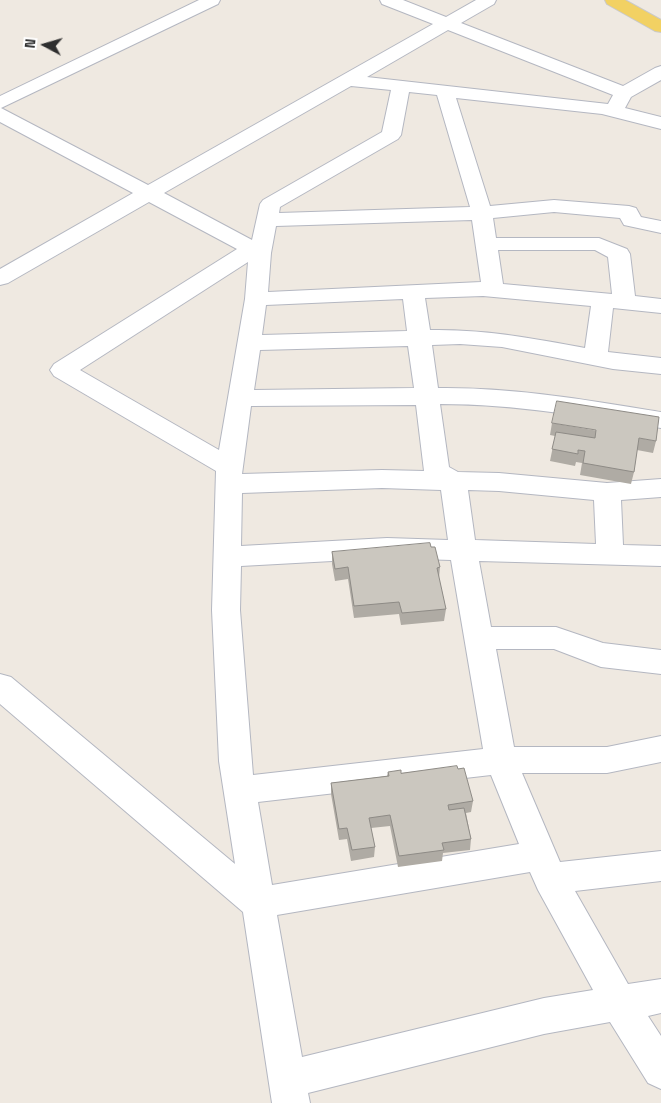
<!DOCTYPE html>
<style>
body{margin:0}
#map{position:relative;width:661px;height:1103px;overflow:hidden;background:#efe9e1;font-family:"Space Grotesk",sans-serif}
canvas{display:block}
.north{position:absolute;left:20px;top:20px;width:50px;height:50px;-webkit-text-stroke:4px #fff;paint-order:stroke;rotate:276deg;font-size:14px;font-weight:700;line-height:20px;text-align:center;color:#2e2e2e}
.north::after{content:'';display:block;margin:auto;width:18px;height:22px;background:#2e2e2e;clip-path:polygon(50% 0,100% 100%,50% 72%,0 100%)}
</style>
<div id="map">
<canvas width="661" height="1103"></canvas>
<div class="north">N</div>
</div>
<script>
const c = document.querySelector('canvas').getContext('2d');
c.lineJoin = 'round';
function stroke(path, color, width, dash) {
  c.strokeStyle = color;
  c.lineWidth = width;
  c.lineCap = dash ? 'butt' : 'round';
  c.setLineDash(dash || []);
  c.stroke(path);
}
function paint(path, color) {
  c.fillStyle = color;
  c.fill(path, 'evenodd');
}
const minor = new Path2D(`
 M199,0H220L218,4L1,108L148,185L433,24L382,4L380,0H403L446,17L476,0H496L494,4L461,23L623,86L655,68L661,66V80L631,97L625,108L661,117V129L602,114L456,98L490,206L554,200L629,206L636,208L641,217L661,221V233L624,225L620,218L554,212L493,218L496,238H599L627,249L630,254L635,296L661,299V313L613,308L608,352L661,358V374L613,369L502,347L460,344L432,345L438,388C513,387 587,400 661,412V428C588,417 515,404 440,404L449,467L458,472L499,473L607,483L661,479V497L621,500L623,545L661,546V566L479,561L491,627H556L603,643L661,650V674L601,667L554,649H496L514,747H607L661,736V762L607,773H522L560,862L661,851V881L575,891L628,984L661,979V1013L648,1016L661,1036V1089L648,1083L610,1022L544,1034L308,1093L310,1103H272L243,912L0,704V674L11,677L235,864L219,761L212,610L216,471L54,376L50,370L54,364L237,249L149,202L8,283L0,285V269L133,193L0,122V96ZM448,30L613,95L608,104L367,77ZM351,86L391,90L382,132L263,200L260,204L252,240L164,193ZM409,92L437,95L470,207L279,213L280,207L398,139L401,135ZM472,220L481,282L268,292L271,253L276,226ZM498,250H595L608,257L612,294L503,284ZM248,262L245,299L219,450L80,370ZM483,296L591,306L585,348C531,338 485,329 430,330L425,298ZM403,299L407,331L262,335L266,305ZM408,346L414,388L254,390L260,350ZM416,405L424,471L382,470L242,474L251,406ZM382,488L441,490L448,540L387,538L241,546L242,493ZM468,490L499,491L594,500L596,544L475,540ZM387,558L451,560L483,749L253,775L240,610L241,566ZM491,775L519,844L272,885L258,802ZM530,872L538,890L593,990L544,998L302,1057L277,915Z`);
const major = new Path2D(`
 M605,0H625L661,20V32L655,31L607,4Z`);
stroke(minor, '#b4b7c1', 2);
stroke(major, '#c9c9c9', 2);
paint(minor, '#fff');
paint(major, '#f2d163');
paint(new Path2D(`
 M552,423L656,441L653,453L637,450L634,472L631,484L580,475L582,463L576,462L575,466L550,461L555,436L550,435Z
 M431,547L440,567L439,578L446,609L444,621L401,625L399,614L354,618L348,579L335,581L332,564V552Z
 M388,772L401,773L473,801L471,812L466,813L471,839L470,850L443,853L442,861L398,867L390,826L371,828L375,847L374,857L351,861L347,839L339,840L331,794V783L387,776Z`), '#afaba4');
const building = new Path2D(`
 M557,401L659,417L656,441L639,438L634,472L583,463L585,451L578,450V454L552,449L556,432L595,438L596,430L552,423Z
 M430,543L431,547H435L440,567L437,568L446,609L402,613L399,602L354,606L348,567L335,569L332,552Z
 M457,766L458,769L464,768L473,801L448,805L449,810L464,808L471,839L442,843L444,850L399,856L390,815L369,818L375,847L352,850L347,828L339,829L331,783L389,776L388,772L401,770V773Z`);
paint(building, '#cbc7bf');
stroke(building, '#8e8b86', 1);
</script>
